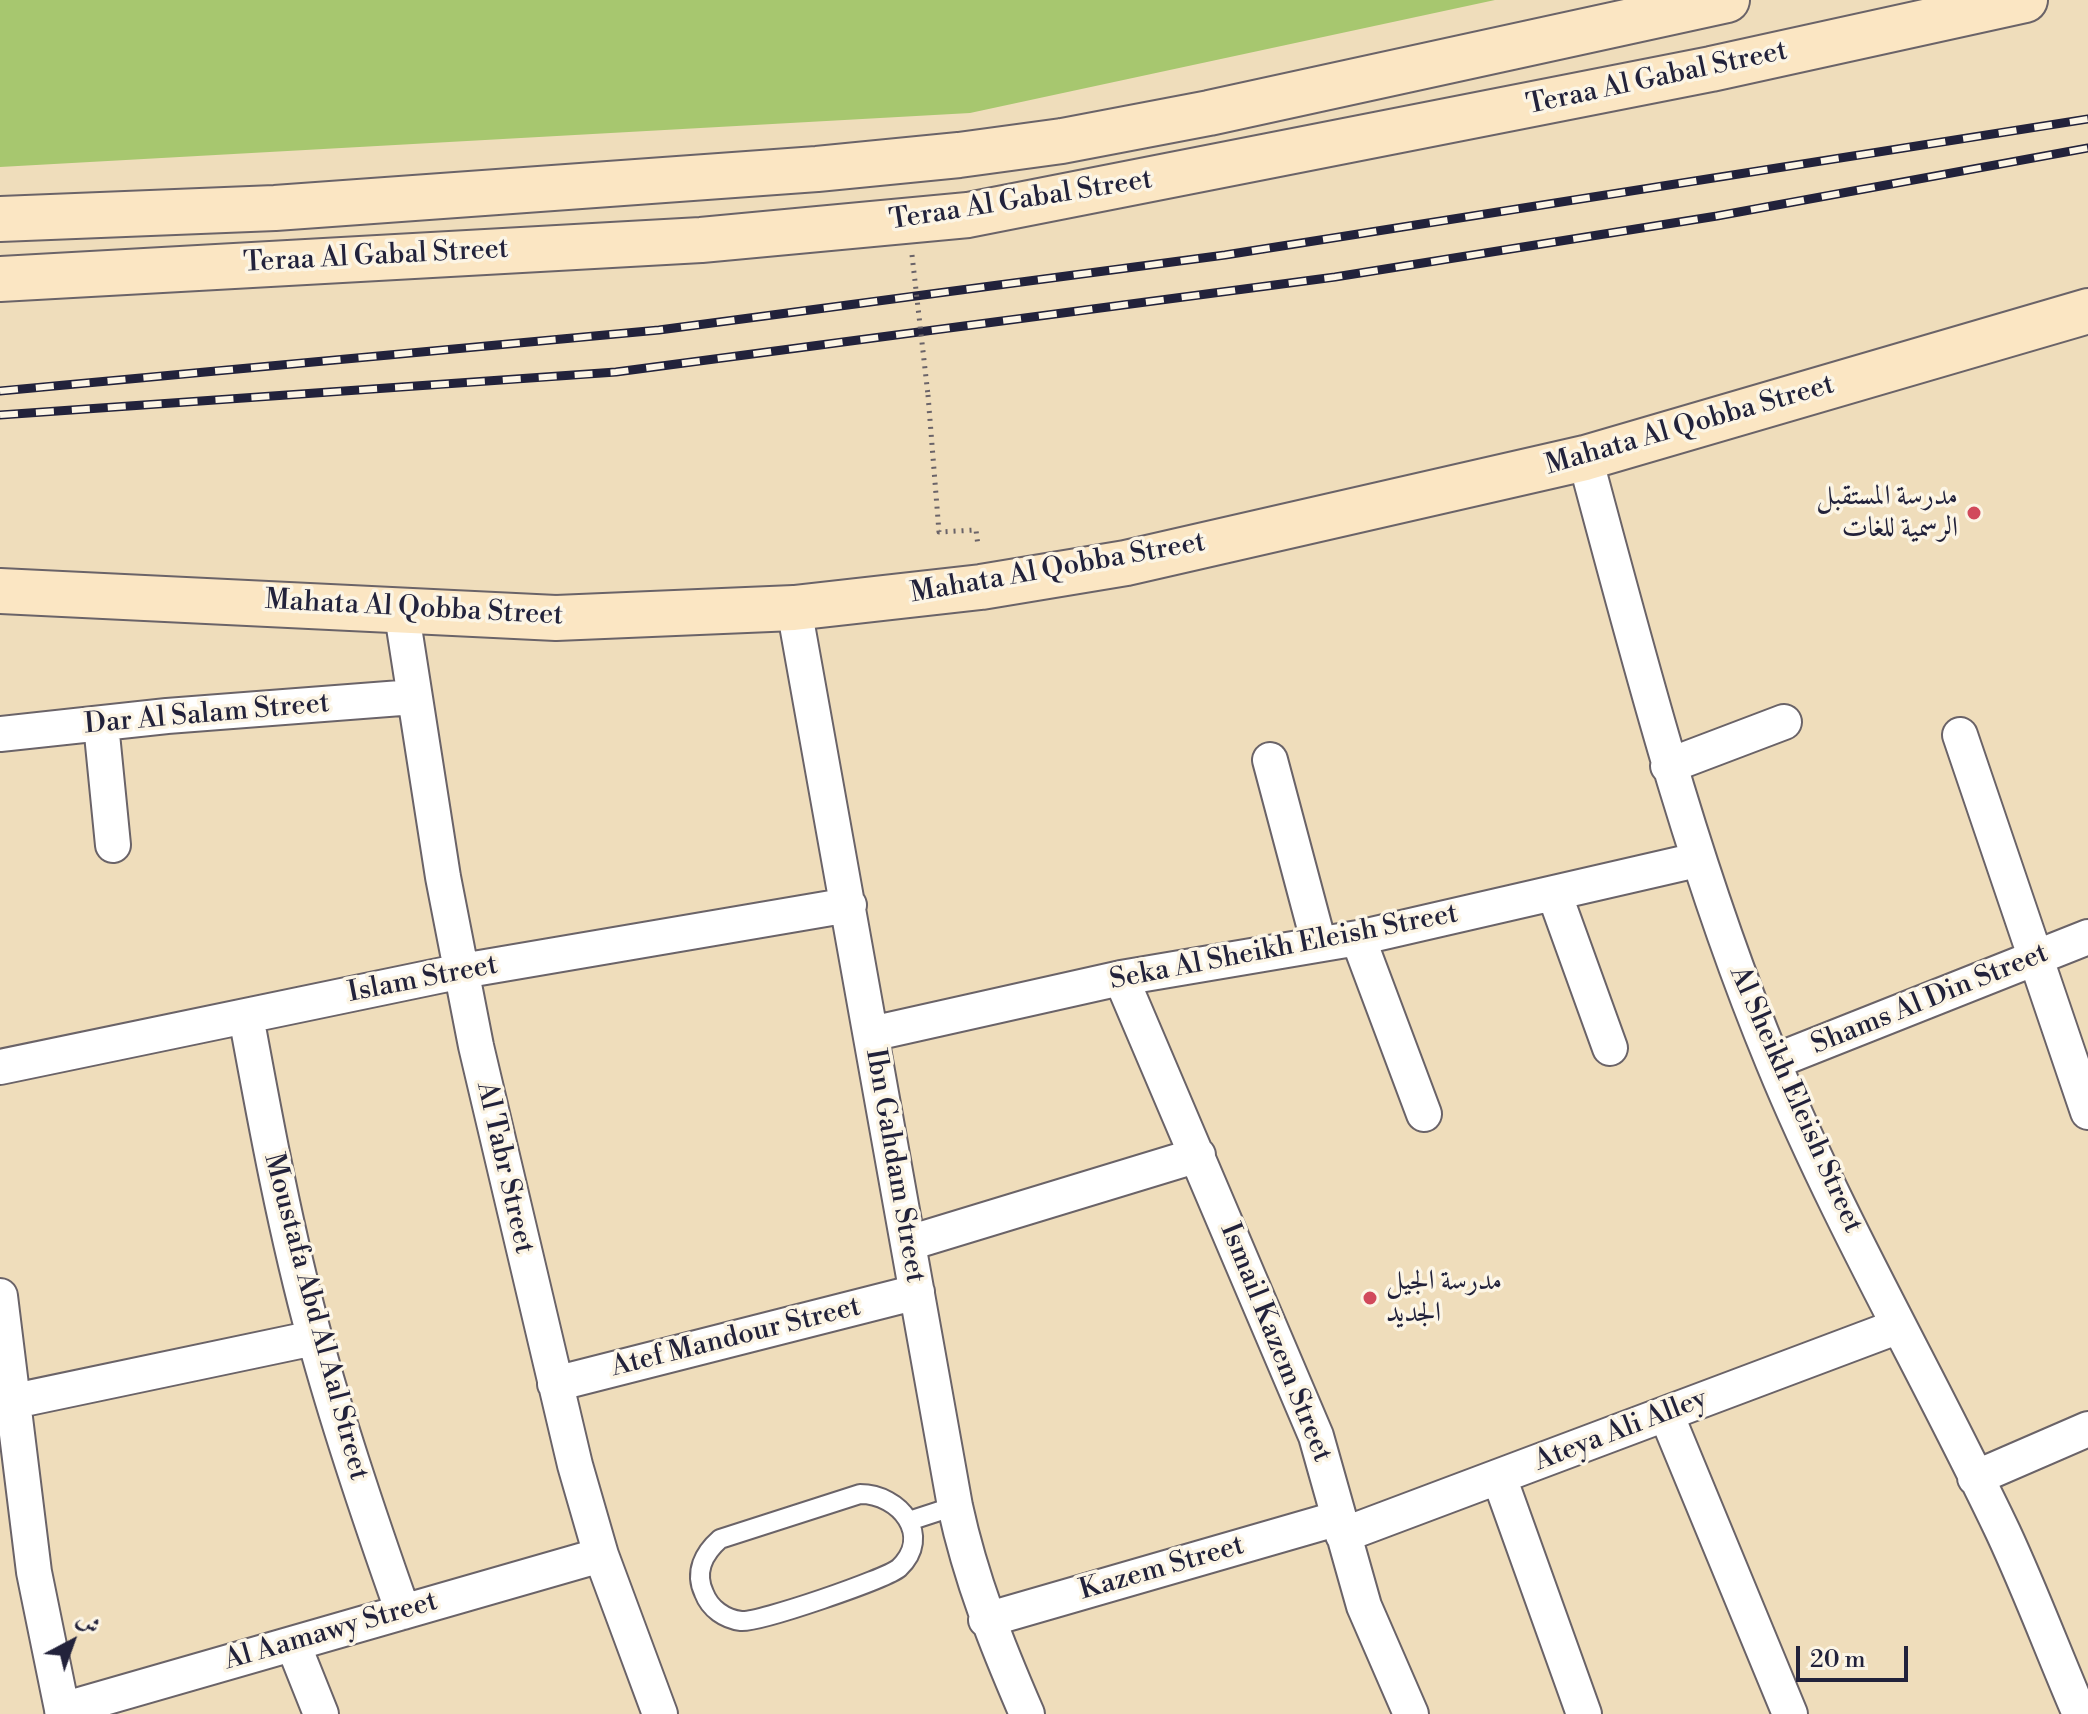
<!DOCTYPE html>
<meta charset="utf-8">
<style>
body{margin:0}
#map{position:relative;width:2088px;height:1714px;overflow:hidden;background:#efddbb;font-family:"Libre Bodoni",Amiri,serif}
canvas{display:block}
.north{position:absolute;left:32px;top:1602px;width:80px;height:80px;-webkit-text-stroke:6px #fcf5e5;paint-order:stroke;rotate:41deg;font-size:22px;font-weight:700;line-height:32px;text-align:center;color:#22223b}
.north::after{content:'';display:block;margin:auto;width:28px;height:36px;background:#22223b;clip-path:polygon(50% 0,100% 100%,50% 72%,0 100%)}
.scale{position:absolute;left:1796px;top:1646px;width:112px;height:36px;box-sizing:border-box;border:4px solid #22223b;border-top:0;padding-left:10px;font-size:24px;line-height:28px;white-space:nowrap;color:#22223b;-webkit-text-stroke:6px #fcf5e5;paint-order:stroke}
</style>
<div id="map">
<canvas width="2088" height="1714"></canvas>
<div class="north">ش</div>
<div class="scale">20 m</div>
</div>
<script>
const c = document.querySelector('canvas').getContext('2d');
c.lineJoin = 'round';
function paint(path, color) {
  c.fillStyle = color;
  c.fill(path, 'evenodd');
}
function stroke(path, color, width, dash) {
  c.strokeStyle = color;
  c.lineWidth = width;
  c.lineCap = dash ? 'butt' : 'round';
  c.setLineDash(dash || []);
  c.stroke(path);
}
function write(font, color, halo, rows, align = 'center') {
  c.font = font + ' "Libre Bodoni",Amiri,serif';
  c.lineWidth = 7;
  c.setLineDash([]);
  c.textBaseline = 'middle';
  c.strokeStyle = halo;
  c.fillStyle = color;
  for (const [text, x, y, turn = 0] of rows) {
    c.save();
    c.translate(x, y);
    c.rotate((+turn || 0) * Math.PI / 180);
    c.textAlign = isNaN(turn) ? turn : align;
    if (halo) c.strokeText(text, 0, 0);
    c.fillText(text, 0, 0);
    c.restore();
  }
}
paint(new Path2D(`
 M0,0H1495L970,113L0,167Z`), '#a7c76f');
const service = new Path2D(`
 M860,1494C900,1494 933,1536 899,1568C886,1579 758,1623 741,1621C725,1619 710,1609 704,1593C694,1572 704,1553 720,1539Z
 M909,1521L955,1506`);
const minor = new Path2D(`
 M1585,458C1640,662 1692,866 1773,1062C1839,1223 1928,1374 2003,1532C2031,1592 2054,1654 2080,1714
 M401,608L443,877L476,1046L575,1465L601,1555L660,1714
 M794,608L955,1506C971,1580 997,1645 1027,1714
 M101,724L113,845
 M0,734L167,716L414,697
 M1960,735L2088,1112
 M1270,760L1319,944
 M1668,766L1784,722
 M1554,893L1610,1048
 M1358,938L1424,1114
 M1121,978L1316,1436L1364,1606L1411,1714
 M246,1016C266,1125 286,1233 315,1339C340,1431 371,1522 403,1612
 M871,1034L1121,978L1358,938L1697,860
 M1773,1062L2088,937
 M0,1067L462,971L849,905
 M909,1243L1198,1155
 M0,1296L34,1572L63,1714
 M555,1384L917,1292
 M0,1404L314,1338
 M1666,1414L1790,1714
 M1499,1477L1584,1714
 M1975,1478L2088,1429
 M1343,1535L1899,1326
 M986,1620L1339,1518
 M293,1644L321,1714
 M62,1710L601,1555`);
const secondary = new Path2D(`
 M0,219L275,208L817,169L959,155L1062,141L1209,113L1727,0
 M0,279L701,240L968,215L1711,69L2025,0
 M0,591L556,618L794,608L981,587L1126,563L1585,458L2088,311`);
stroke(service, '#6a6368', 22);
stroke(minor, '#6a6368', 38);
stroke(secondary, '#6a6368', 48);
stroke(new Path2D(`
 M928,395L939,532L976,530L978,546`), '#6a6368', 5, [2, 6]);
stroke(service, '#fff', 18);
stroke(minor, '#fff', 34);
stroke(secondary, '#fbe6c3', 44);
const rail = new Path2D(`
 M0,391L659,330L1225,255L2088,119
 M0,415L616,372L1335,277L1717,216L2088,148`);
stroke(rail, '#22223b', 9);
stroke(rail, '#fcf5e5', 6, [18]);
stroke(new Path2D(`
 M912,255L928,395`), '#6a6368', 5, [2, 6]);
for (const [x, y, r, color] of [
 [1974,513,8,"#d1495b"],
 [1370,1298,8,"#d1495b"]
]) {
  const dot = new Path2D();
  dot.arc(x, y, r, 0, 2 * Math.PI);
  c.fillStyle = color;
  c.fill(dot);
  stroke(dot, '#fcf5e5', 3);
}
write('28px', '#22223b', '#fcf5e5', [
 ["Teraa Al Gabal Street",1657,79,-12],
 ["Teraa Al Gabal Street",1021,201,-9],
 ["Teraa Al Gabal Street",376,257,-3],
 ["Mahata Al Qobba Street",1690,426,-16],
 ["Mahata Al Qobba Street",1058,569,-10],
 ["Mahata Al Qobba Street",414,609,3],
 ["Dar Al Salam Street",207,715,-5],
 ["Seka Al Sheikh Eleish Street",1284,948,-11],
 ["Islam Street",423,980,-11],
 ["Shams Al Din Street",1930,1000,-22],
 ["Al Sheikh Eleish Street",1795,1100,66],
 ["Ibn Gahdam Street",894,1166,80],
 ["Al Tabr Street",504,1168,77],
 ["Moustafa Abd Al Aal Street",315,1317,75],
 ["Atef Mandour Street",736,1338,-14],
 ["Ismail Kazem Street",1275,1343,68],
 ["Ateya Ali Alley",1621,1431,-21],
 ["Kazem Street",1162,1569,-16],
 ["Al Aamawy Street",331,1632,-16]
]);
write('28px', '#22223b', '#fcf5e5', [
 ["مدرسة المستقبل",1958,497],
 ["الرسمية للغات",1958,529],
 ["مدرسة الجيل",1386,1282,"left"],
 ["الجديد",1386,1314,"left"]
], 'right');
</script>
